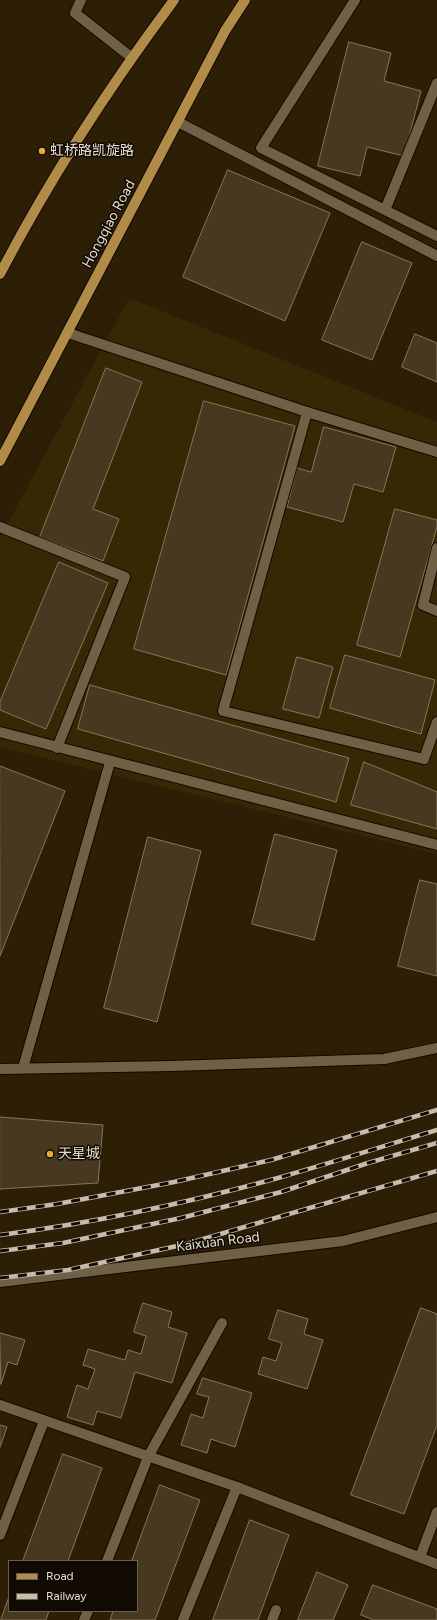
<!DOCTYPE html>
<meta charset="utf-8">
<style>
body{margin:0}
#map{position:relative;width:437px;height:1620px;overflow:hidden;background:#2d1f06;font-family:Figtree,sans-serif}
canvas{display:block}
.legend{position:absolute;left:8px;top:1560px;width:130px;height:52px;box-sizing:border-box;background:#100a03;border:1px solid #665f55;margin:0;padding:5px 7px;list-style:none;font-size:12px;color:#e7decf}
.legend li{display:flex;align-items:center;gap:8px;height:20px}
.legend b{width:20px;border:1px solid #665f55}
</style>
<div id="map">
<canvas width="437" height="1620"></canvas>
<ul class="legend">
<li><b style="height:5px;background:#b18b48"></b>Road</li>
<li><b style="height:5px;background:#c6bcab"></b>Railway</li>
</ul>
</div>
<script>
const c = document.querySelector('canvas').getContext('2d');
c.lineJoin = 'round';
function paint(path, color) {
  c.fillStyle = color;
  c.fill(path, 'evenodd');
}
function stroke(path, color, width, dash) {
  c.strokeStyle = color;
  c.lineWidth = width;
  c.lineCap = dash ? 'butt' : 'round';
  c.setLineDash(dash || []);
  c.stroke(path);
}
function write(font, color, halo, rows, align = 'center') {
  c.font = font + ' Figtree,"Noto Sans SC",sans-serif';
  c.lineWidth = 3;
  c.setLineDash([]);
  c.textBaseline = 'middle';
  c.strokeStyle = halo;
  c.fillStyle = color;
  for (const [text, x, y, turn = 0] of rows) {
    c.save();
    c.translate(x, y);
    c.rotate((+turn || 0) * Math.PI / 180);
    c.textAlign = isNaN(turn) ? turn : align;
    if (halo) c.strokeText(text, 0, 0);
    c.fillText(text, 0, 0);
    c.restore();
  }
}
paint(new Path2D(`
 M129,298L437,422V854L0,747V538Z`), '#382705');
const building = new Path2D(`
 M349,42L391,53L384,81L421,91L404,156L367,147L360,176L318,166Z
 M228,170L330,213L285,321L183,277Z
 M362,242L412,263L372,360L322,340Z
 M415,334L437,343V382L402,367Z
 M106,368L142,382L93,509L119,519L103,561L40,537Z
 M204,401L295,426L226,675L134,649Z
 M324,427L396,447L383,492L354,484L343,522L287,507L297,468L311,472Z
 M395,509L437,520V527L400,657L357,645Z
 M59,562L108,583L46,729L0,710V702Z
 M345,655L435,680L421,734L330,708Z
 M297,657L333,667L319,718L283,709Z
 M90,685L349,758L336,802L78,729Z
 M364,762L437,792V829L351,805Z
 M0,766L65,791L0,956Z
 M275,834L337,850L314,940L252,924Z
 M148,837L201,851L157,1022L104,1008Z
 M420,880L437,884V976L398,966Z
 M0,1117L103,1125L98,1183L0,1189Z
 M143,1303L172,1312L168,1327L187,1333L172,1383L135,1372L121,1418L97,1411L93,1425L67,1417L77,1385L88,1389L95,1369L83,1365L88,1349L125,1360L128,1350L141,1354L146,1336L134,1332Z
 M421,1308L437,1314V1425L404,1514L351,1495Z
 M278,1310L308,1319L304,1334L323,1340L307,1389L258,1374L263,1357L276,1361L282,1343L269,1339Z
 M0,1333L25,1340L17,1365L8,1362L1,1384Z
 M203,1378L252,1393L235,1447L211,1439L207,1453L181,1445L191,1414L203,1418L209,1397L197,1394Z
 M0,1425L7,1427L0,1447Z
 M63,1454L102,1468L68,1561H23Z
 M160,1485L200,1500L155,1620H110L113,1611H137V1561H132Z
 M250,1520L289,1535L258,1620H213Z
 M317,1572L348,1585L333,1620H298Z
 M373,1585L437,1609V1620H374L361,1615Z
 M9,1597V1611H49L46,1620H1Z`);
paint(building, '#473920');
stroke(building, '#86765b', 1);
const minor = new Path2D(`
 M81,0L75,13L131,57
 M355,0L261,148L437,236
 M178,122L437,256
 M385,210L437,83
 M68,333L307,412L437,452
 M307,412L223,711L424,759L437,722
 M0,527L125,577L57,748
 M437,548L423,605L437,611
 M0,732L437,845
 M23,1068L110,762
 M0,1069L172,1066L384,1059L437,1048
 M0,1282L343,1241L437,1217
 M0,1405L237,1487L437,1564
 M0,1535L44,1421
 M420,1557L437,1512
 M107,1561L148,1457L222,1323
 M84,1620L88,1611
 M183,1620L237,1487
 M272,1620L276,1610`);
const major = new Path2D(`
 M0,274C50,178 109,87 174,0
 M0,461L225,31L245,0`);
stroke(minor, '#140800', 12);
stroke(major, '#140800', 12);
stroke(minor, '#706046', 10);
stroke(major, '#b18b48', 10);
const rail = new Path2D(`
 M0,1212L57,1204L174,1182L271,1160L437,1110
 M0,1235C94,1223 187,1203 278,1178C331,1163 384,1146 437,1130
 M0,1251L63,1243L181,1218L281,1192L368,1163L437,1143
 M0,1278L68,1270L186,1244L437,1171`);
stroke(rail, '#c6bcab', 4.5);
stroke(rail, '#100a03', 3, [9]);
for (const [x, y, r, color] of [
 [42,151,4,"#e8ab37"],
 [50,1154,4,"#e8ab37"]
]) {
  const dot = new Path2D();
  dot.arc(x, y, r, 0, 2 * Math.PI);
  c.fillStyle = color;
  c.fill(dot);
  stroke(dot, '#100a03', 1.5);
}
write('14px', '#e7decf', '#100a03', [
 ["虹桥路凯旋路",50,151],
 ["天星城",58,1154]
], 'left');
write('14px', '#e7decf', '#100a03', [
 ["Hongqiao Road",109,224,-62],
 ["Kaixuan Road",218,1242,-7]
]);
</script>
